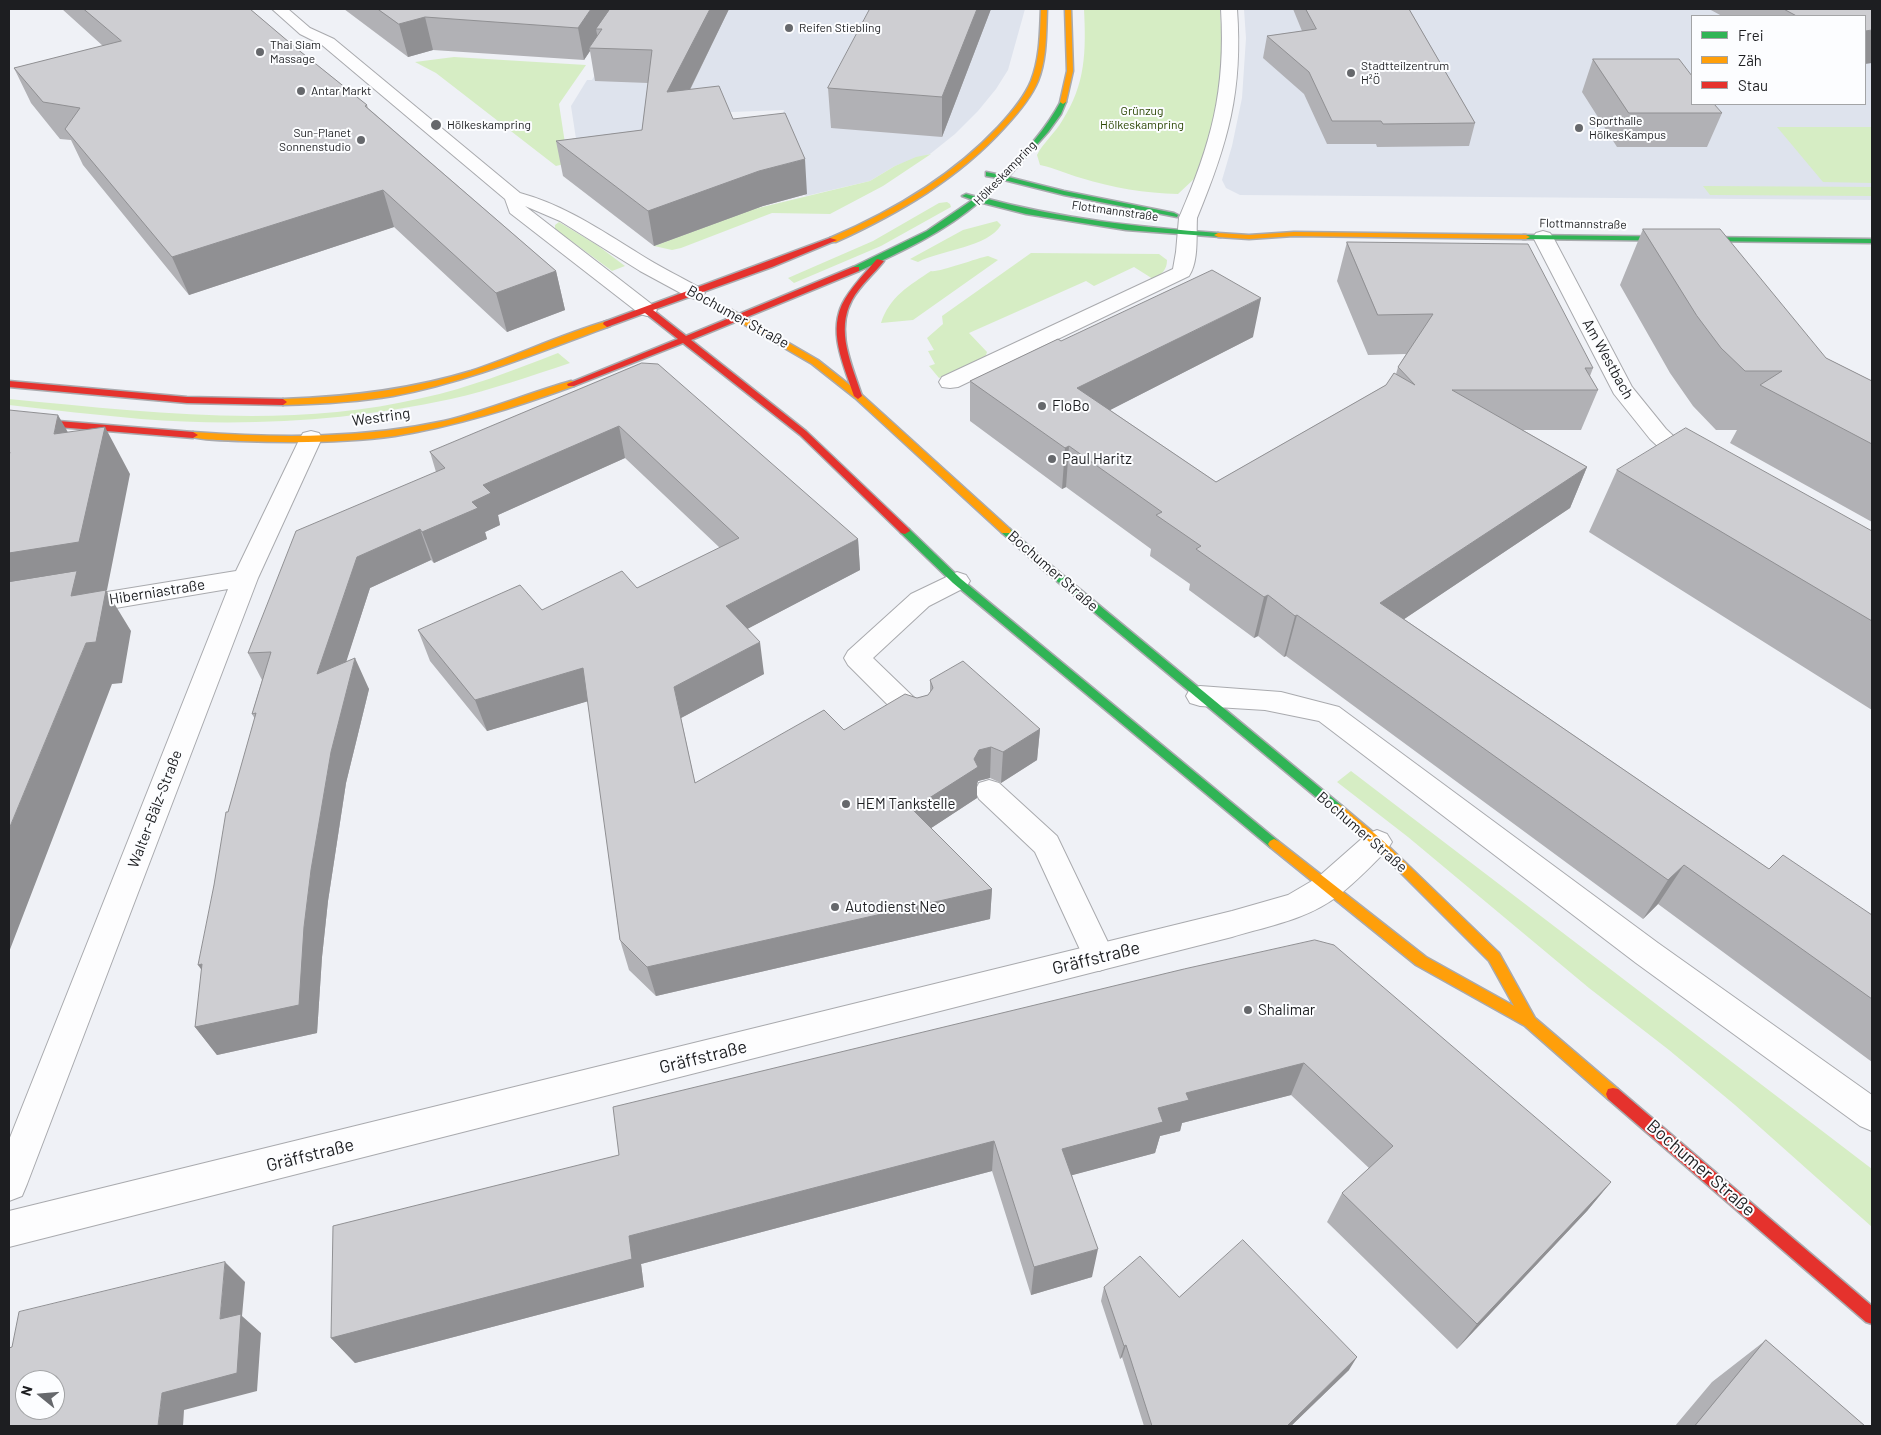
<!DOCTYPE html>
<meta charset="utf-8">
<style>
body{margin:0}
#map{position:relative;width:1881px;height:1435px;overflow:hidden;background:#eff1f6;font-family:Barlow,sans-serif}
canvas{display:block}
.frame{position:absolute;inset:0;border:10px solid #1d1e21;pointer-events:none}
.legend{position:absolute;left:1691px;top:15px;width:175px;height:90px;box-sizing:border-box;background:#fcfdff;border:1px solid #a3a4a6;margin:0;padding:6px 9px;list-style:none;font-size:15px;color:#1d1e21}
.legend li{display:flex;align-items:center;gap:10px;height:25px}
.legend b{width:25px;border:1px solid #a3a4a6}
.north{position:absolute;left:15px;top:1370px;width:50px;height:50px;box-sizing:border-box;background:#fcfdff;border:1px solid #a3a4a6;border-radius:50%;rotate:287deg;font-size:14px;font-weight:700;line-height:20px;text-align:center;color:#1d1e21}
.north::after{content:'';display:block;margin:auto;width:18px;height:22px;background:#66686c;clip-path:polygon(50% 0,100% 100%,50% 72%,0 100%)}
</style>
<div id="map">
<canvas width="1881" height="1435"></canvas>
<div class="frame"></div>
<ul class="legend">
<li><b style="height:6px;background:#30b455"></b>Frei</li>
<li><b style="height:6px;background:#ff9f0a"></b>Zäh</li>
<li><b style="height:6px;background:#e5322d"></b>Stau</li>
</ul>
<div class="north">N</div>
</div>
<script>
const c = document.querySelector('canvas').getContext('2d');
c.lineJoin = 'round';
function paint(path, color) {
  c.fillStyle = color;
  c.fill(path, 'evenodd');
}
function stroke(path, color, width, dash) {
  c.strokeStyle = color;
  c.lineWidth = width;
  c.lineCap = dash ? 'butt' : 'round';
  c.setLineDash(dash || []);
  c.stroke(path);
}
function write(font, color, halo, rows, align = 'center') {
  c.font = font + ' Barlow,sans-serif';
  c.lineWidth = 4;
  c.setLineDash([]);
  c.textBaseline = 'middle';
  c.strokeStyle = halo;
  c.fillStyle = color;
  for (const [text, x, y, turn = 0] of rows) {
    c.save();
    c.translate(x, y);
    c.rotate((+turn || 0) * Math.PI / 180);
    c.textAlign = isNaN(turn) ? turn : align;
    if (halo) c.strokeText(text, 0, 0);
    c.fillText(text, 0, 0);
    c.restore();
  }
}
paint(new Path2D(`
 M645,9H1025L1008,70L996,89L978,111L955,134L930,154L895,166L870,181L806,196L784,174L772,149L784,110L653,115L652,129L578,152L571,106L587,80H592L608,53Z
 M1244,9H1872V200L1240,195L1226,188L1222,180L1232,146L1242,98L1246,38ZM1692,16H1865V104H1692Z`), '#dee3ed');
paint(new Path2D(`
 M1084,9H1220L1222,46L1220,84L1212,130L1195,178L1178,194C1145,193 1113,188 1081,178C1067,174 1055,168 1040,165L1037,155C1043,143 1055,133 1062,121C1086,84 1086,51 1084,9Z
 M454,57L586,65L559,104L568,163L556,166L436,73L415,62Z
 M1777,127H1872V183L1823,182Z
 M931,154L883,186L830,214L772,213L681,248L672,250L654,246L750,210L870,181L895,166L916,157Z
 M1703,186L1872,187V196L1710,195Z
 M947,202L950,204L951,207L881,246L794,283L788,278L873,241L939,203Z
 M997,221L1001,225C988,247 942,250 918,262L910,259L963,230Z
 M559,222L597,245L625,266L612,271L555,229V225Z
 M1031,253L1159,254L1167,260C1167,270 1162,274 1153,279L1134,267L1094,286L1086,281L969,333L987,352L985,358L939,378L929,366L935,364L928,351L934,350L927,338L943,324L942,316Z
 M988,256L998,260L913,320L881,323C889,297 910,285 931,271C938,273 977,258 988,256Z
 M558,353L570,363C531,376 491,390 451,399C351,421 243,427 141,419C97,415 53,410 9,405V399C146,412 286,430 422,398C469,388 514,370 558,353Z
 M1351,771L1872,1169V1227L1735,1105L1669,1050L1589,988L1408,837L1337,782Z`), '#d6edc4');
const lane = new Path2D(`
 M1188,212L1195,214L1197,218C1196,235 1199,261 1189,276L958,387L950,388L942,387L939,382L942,377L1173,269L1176,252L1179,218L1181,214Z
 M957,572L966,575L970,581L966,587L929,606L873,658L928,711L932,718L928,725L918,728L908,725L848,665L844,658L848,651L911,594Z
 M1200,686L1281,692L1339,707L1658,943L1872,1095V1131L1860,1126L1636,963L1319,721L1265,710L1200,706L1190,703L1186,696L1190,689Z
 M989,780L999,783L1057,836L1115,957L1110,967L1099,971L1088,967L1035,852L979,799L975,791L979,783Z`);
const street = new Path2D(`
 M272,9H288L310,28L334,39L520,193C564,205 599,229 638,253C658,266 681,277 702,289L705,293L702,297L695,299L688,297L640,271L560,221L525,206L654,306L657,310L654,314L647,316L640,314L510,213L505,199L322,45L300,34Z
 M1221,9H1237C1243,91 1228,143 1197,218L1195,222L1188,224L1181,222L1179,218C1211,144 1226,91 1221,9Z
 M1543,231L1550,233L1553,237L1632,387L1666,429L1701,462L1705,467L1701,472L1693,474L1685,472L1650,439L1614,394L1533,237L1536,233Z
 M311,431L319,433L322,438L258,578L27,1184L22,1196L9,1201V1140L228,589L9,626V608L236,571L300,438L303,433Z
 M1377,830L1387,834L1392,842L1387,850C1372,865 1356,882 1339,895C1309,919 1268,926 1232,937L9,1247V1211L1232,911L1288,895L1317,878L1367,834Z`);
const fast = new Path2D(`
 M1063,100L1066,102L1061,114L1048,132L1008,177L1064,191L1174,213L1178,215L1177,217L1064,195L1004,180L984,198C1062,219 1138,227 1218,233L1222,235L1221,237L1126,230L1026,214L979,202C944,232 901,252 859,271H853V267L927,231L971,201L973,200L962,196L966,194L977,197L998,178L986,176V172L1001,175C1025,153 1046,129 1061,101Z
 M1523,235L1872,239V243L1526,239H1523Z
 M905,528L909,529L961,579L1278,841L1280,844L1278,847L1274,849L1270,847L953,583L901,533L900,531Z
 M1006,528L1010,529L1048,563L1342,806L1344,809L1342,812H1334L1040,567L1002,533L1001,531Z`);
const slow = new Path2D(`
 M1041,9H1047C1046,33 1047,58 1038,81C1031,98 1018,113 1005,127C958,179 899,213 836,242H830V238C893,211 951,177 998,127C1011,113 1024,98 1031,81C1040,58 1040,33 1041,9Z
 M1065,9H1071L1073,71L1066,102L1063,104L1060,102L1067,71Z
 M1294,232L1526,235L1530,237L1526,239L1294,236L1249,239L1218,237L1214,235L1218,233L1249,235Z
 M726,310H732L818,360L861,394L1010,529L1011,531L1010,533H1002L855,398L812,364L726,314Z
 M607,321L611,324L610,326C539,352 468,382 393,396C357,402 320,404 283,405L279,402L283,399C348,397 409,390 471,371C516,356 562,334 607,321Z
 M571,381L574,382V386C516,407 457,426 395,436C344,443 292,443 240,441C229,440 196,441 188,435L193,432C277,438 361,439 444,421C487,411 528,393 571,381Z
 M1338,804L1342,806L1381,839L1499,953L1535,1018L1618,1089L1620,1094L1618,1099L1613,1100L1608,1099L1525,1026L1416,965L1270,847L1268,844L1270,841L1274,839L1278,841L1426,957L1514,1006L1489,961L1373,845L1334,812L1332,809L1334,806Z`);
const jam = new Path2D(`
 M830,238L837,240L772,267L653,310L686,336L853,267H859V271L691,340L806,431L909,529L910,531L905,534L901,533L800,435L683,343L574,386H568L567,384L678,339L645,313L607,327L603,324L604,322Z
 M877,259L884,261C874,274 860,285 852,300C835,331 852,365 862,396L858,399L854,396C844,365 826,330 845,299C854,284 866,272 877,259Z
 M9,381L187,397L283,399L287,402L283,405L187,403L9,387Z
 M9,417L193,432L198,435L193,438L9,423Z
 M1613,1088L1618,1089L1872,1306V1324L1866,1322L1608,1099L1606,1094L1608,1089Z`);
stroke(lane, '#a9aaae', 2);
stroke(street, '#a9aaae', 2);
stroke(fast, '#a9aaae', 3);
stroke(slow, '#a9aaae', 3);
stroke(jam, '#a9aaae', 3);
paint(lane, '#fdfdfe');
paint(street, '#fdfdfe');
paint(fast, '#30b455');
paint(slow, '#ff9f0a');
paint(jam, '#e5322d');
paint(new Path2D(`
 M62,9H250L296,48L367,105L368,108L556,271L565,310L507,332L394,227L189,295L83,165L71,140L60,139L31,103L14,68L103,46Z
 M344,9H729L690,90L733,119L807,194L763,206L654,246L563,176L556,141L642,130L648,83L595,81L590,51L584,60L433,50L408,57Z
 M991,9L942,137L831,128L828,88Z
 M1293,9H1409L1475,123L1469,146L1377,147L1376,144H1327L1304,94L1263,58L1267,36L1302,31Z
 M1709,9H1872L1865,16H1722Z
 M1593,59L1722,113L1707,147H1617L1582,92Z
 M1643,229L1826,358L1872,381V522L1730,443L1737,430H1716L1693,406L1670,373L1620,285Z
 M1347,242L1593,368L1590,376L1598,390L1581,430H1523L1587,467L1570,508L1404,619L1769,869L1872,915V1062L1658,904L1643,919L1286,656L1284,657L1258,636L1254,638L1189,590L1190,584L1150,556L1151,549L1066,487L1062,489L970,421V381L1061,341L1253,337L1110,410L1216,482L1386,385L1396,374L1398,367L1406,354L1368,355L1337,281Z
 M642,363L858,539L860,570L747,629L764,674L681,718L695,783L844,730L917,698L928,695L930,692V680L1040,729L1037,760L1001,783L990,778L978,781L977,784V798L931,828L992,889L990,919L656,996L629,970L620,940L588,701L487,731L430,661L418,630L542,610L637,588L720,548L625,458L498,515L500,525L485,532L487,539L434,563L431,560L370,588L346,661L369,689L346,783L328,901L322,957L317,1033L217,1055L195,1027L214,885L228,812L255,719L252,714L262,680L248,653L436,472L430,452Z
 M1617,470L1872,531V710L1589,532Z
 M1184,969L1611,1182L1587,1211L1457,1349L1327,1222L1342,1193L1369,1168L1291,1095L1182,1123L1180,1131L1160,1136L1155,1153L1072,1175L1092,1277L1031,1295L992,1171L641,1264L644,1287L355,1363L331,1338L619,1155Z
 M1104,1287L1179,1297L1349,1370L1291,1426H1144L1122,1357L1120,1359L1101,1301Z
 M1766,1340L1865,1426H1675L1712,1382Z`), '#b1b1b5');
paint(new Path2D(`
 M591,9H618L602,29H596L598,39L589,48L590,51L584,60L578,28Z
 M710,9H729L672,126L667,92Z
 M977,9H991L942,137V97Z
 M425,17L433,50L408,57L399,24Z
 M1872,30V63L1865,64V31Z
 M805,159L807,194L763,206L654,246L648,211L759,171Z
 M383,190L394,227L189,295L172,257Z
 M556,271L565,310L507,332L496,293Z
 M1261,298L1253,337L1073,429L1077,388Z
 M58,415L85,462L54,434Z
 M619,426L625,458L498,515L500,525L485,532L487,539L434,563L422,532L472,502L483,485Z
 M105,427L130,474L107,590H106L131,631L122,683L112,684L9,952V829L86,643L9,601V553Z
 M1069,446L1066,487L1062,489L1065,448Z
 M1587,467L1570,508L1367,644L1380,603Z
 M420,529L431,560L370,588L332,706L317,674L357,557Z
 M858,539L860,570L730,638L726,606Z
 M1268,595L1258,636L1254,638L1264,597Z
 M1297,615L1286,656L1284,657L1295,616Z
 M760,642L764,674L681,718L674,687Z
 M355,658L369,689L346,783L328,901L322,957L317,1033L217,1055L195,1027L304,927L311,870L331,752Z
 M583,668L592,700L487,731L475,700Z
 M1040,729L1037,760L1001,783L1003,752Z
 M991,747L990,778L978,781L977,784V798L913,840L912,809L974,759L979,750Z
 M1684,865L1658,904L1643,919L1668,880Z
 M992,889L990,919L656,996L647,967Z
 M202,964L219,994L198,965Z
 M1304,1063L1291,1095L1182,1123L1180,1131L1160,1136L1155,1153L1058,1179L1062,1149L1158,1108L1186,1093Z
 M994,1141L992,1171L641,1264L644,1287L355,1363L331,1338L629,1236Z
 M1611,1182L1587,1211L1457,1349L1477,1324Z
 M1098,1249L1092,1277L1031,1295L1034,1267Z
 M225,1262L245,1282L242,1316L261,1333L257,1391L184,1410L183,1426H158L162,1393L220,1319Z
 M1126,1345L1122,1357L1120,1359L1124,1346Z
 M1357,1357L1349,1370L1291,1426H1287Z`), '#909093');
const building = new Path2D(`
 M84,9H250L296,48L367,105L365,106L556,271L496,293L383,190L172,257L65,129L80,108L43,102L14,68L121,41Z
 M378,9H591L578,28L425,17L399,24Z
 M610,9H710L667,92L719,86L733,119L785,113L805,159L759,171L648,211L556,141L642,130L652,50L589,48L602,29H596Z
 M870,9H977L942,97L828,88Z
 M1306,9H1409L1475,123L1383,124L1381,121H1332L1309,72L1267,36L1316,29Z
 M1784,9H1872V30L1865,31V16H1797Z
 M1593,59H1679L1692,76V104H1714L1722,113H1629Z
 M1643,229H1720L1826,358L1872,381V444L1760,385L1782,371H1745L1721,348L1697,316Z
 M1347,242L1528,244L1593,368H1585L1598,390H1452L1587,467L1380,603L1769,869L1783,855L1872,915V999L1684,865L1668,880L1297,615L1295,616L1268,595L1264,597L1196,549L1201,546L1156,515L1162,512L1069,446L1065,448L970,381L1058,339L1061,341L1212,270L1261,298L1077,388L1216,482L1386,385L1394,373L1415,385L1398,367L1433,314L1378,315Z
 M642,363L658,364L858,539L726,606L760,642L674,687L695,783L824,710L844,730L905,694L917,698L928,695L933,688L930,680L963,661L1040,729L1003,752L991,747L979,750L974,759L978,767L912,809L992,889L647,967L620,940L583,668L475,700L418,630L520,585L542,610L622,571L637,588L739,538L619,426L483,485L491,493L472,502L478,508L422,532L420,529L357,557L317,674L355,658L331,752L311,870L304,927L299,1005L195,1027L202,964L198,965L214,885L226,812H228L256,713L252,714L271,652L248,653L296,531L445,468L430,452Z
 M9,410L58,415L54,434L105,427L79,542L9,553V456L10,452H9Z
 M1686,428L1872,531V621L1617,470Z
 M77,571L71,596L106,590L96,642L86,643L9,829V582Z
 M1315,940L1334,945L1611,1182L1477,1324L1342,1193L1393,1146L1304,1063L1186,1093L1189,1100L1158,1108L1163,1122L1062,1149L1098,1249L1034,1267L994,1141L629,1236L632,1259L331,1338L333,1226L619,1155L613,1107L1184,969Z
 M1243,1240L1357,1357L1287,1426H1152L1126,1345L1124,1346L1104,1287L1140,1256L1179,1297Z
 M225,1262L220,1319L241,1314L237,1373L162,1393L158,1426H9V1348L12,1347L19,1312ZM25,1380H55V1410H25Z
 M1766,1340L1865,1426H1695Z`);
paint(building, '#ceced2');
stroke(building, '#909093', 1);
for (const [x, y, r, color] of [
 [789,28,5,"#66686c"],
 [260,52,5,"#66686c"],
 [1351,73,5,"#66686c"],
 [301,91,5,"#66686c"],
 [436,125,6,"#66686c"],
 [1579,128,5,"#66686c"],
 [361,140,5,"#66686c"],
 [1042,406,5,"#66686c"],
 [1052,459,5,"#66686c"],
 [846,804,5,"#66686c"],
 [835,907,5,"#66686c"],
 [1248,1010,5,"#66686c"]
]) {
  const dot = new Path2D();
  dot.arc(x, y, r, 0, 2 * Math.PI);
  c.fillStyle = color;
  c.fill(dot);
  stroke(dot, '#fcfdff', 2);
}
write('12px', '#1d1e21', '#fcfdff', [
 ["Reifen Stiebling",799,28],
 ["Thai Siam",270,45],
 ["Massage",270,59],
 ["Stadtteilzentrum",1361,66],
 ["H²Ö",1361,80],
 ["Antar Markt",311,91],
 ["Sporthalle",1589,121],
 ["HölkesKampus",1589,135],
 ["Hölkeskampring",447,125],
 ["Sun-Planet",351,133,"right"],
 ["Sonnenstudio",351,147,"right"]
], 'left');
write('12px', '#2c4705', '#fcfdff', [
 ["Grünzug",1142,111],
 ["Hölkeskampring",1142,125]
]);
write('12px', '#1d1e21', '#fcfdff', [
 ["Hölkeskampring",1005,173,-46],
 ["Flottmannstraße",1115,211,8],
 ["Flottmannstraße",1583,224,1]
]);
write('15px', '#1d1e21', '#fcfdff', [
 ["Bochumer Straße",738,317,29],
 ["Am Westbach",1608,359,61],
 ["Westring",381,417,-8],
 ["Bochumer Straße",1053,571,41],
 ["Hiberniastraße",157,592,-9],
 ["Walter-Bälz-Straße",155,809,-69],
 ["Bochumer Straße",1362,832,41]
]);
write('15px', '#1d1e21', '#fcfdff', [
 ["FloBo",1052,406],
 ["Paul Haritz",1062,459],
 ["HEM Tankstelle",856,804],
 ["Autodienst Neo",845,907],
 ["Shalimar",1258,1010]
], 'left');
write('18px', '#1d1e21', '#fcfdff', [
 ["Gräffstraße",1096,958,-14],
 ["Gräffstraße",703,1057,-14],
 ["Gräffstraße",310,1155,-14],
 ["Bochumer Straße",1701,1168,41]
]);
</script>
